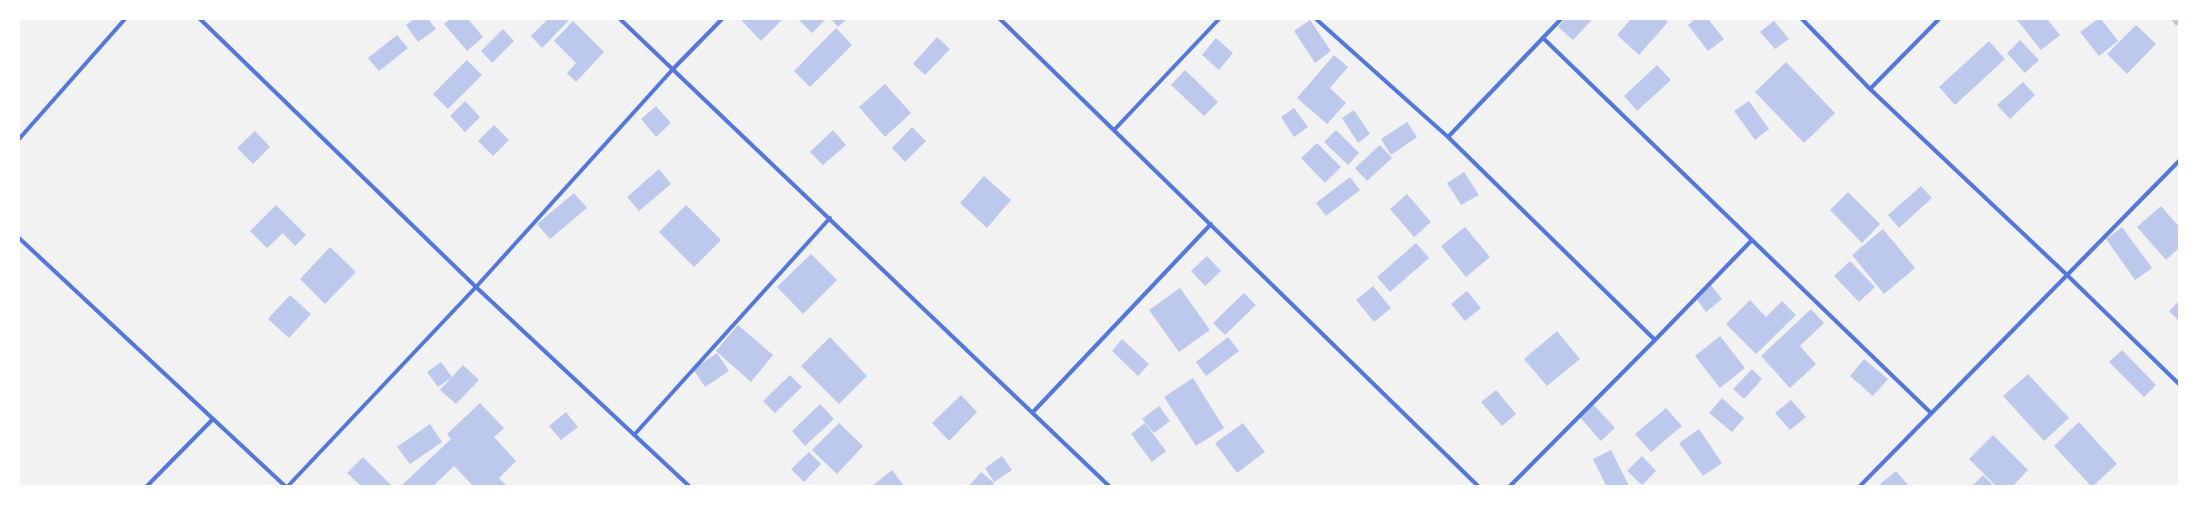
<!DOCTYPE html>
<style>
body{margin:0}
#map{position:relative;width:2198px;height:505px;overflow:hidden;background:#f2f2f2;font-family:Raleway,sans-serif}
canvas{display:block}
.frame{position:absolute;inset:0;border:20px solid #fff;pointer-events:none}
</style>
<div id="map">
<canvas width="2198" height="505"></canvas>
<div class="frame"></div>
</div>
<script>
const c = document.querySelector('canvas').getContext('2d');
c.lineJoin = 'round';
function paint(path, color) {
  c.fillStyle = color;
  c.fill(path, 'evenodd');
}
function stroke(path, color, width, dash) {
  c.strokeStyle = color;
  c.lineWidth = width;
  c.lineCap = dash ? 'butt' : 'round';
  c.setLineDash(dash || []);
  c.stroke(path);
}
paint(new Path2D(`
 M414,19H428L436,29L418,42L406,25Z
 M450,19H468L483,37L467,51L444,24Z
 M548,19L569,20L542,48L531,36Z
 M744,19H783L761,41L742,21Z
 M798,19H824L825,20L812,33Z
 M831,19H847L838,27Z
 M1565,19H1589L1591,21L1573,40L1558,27Z
 M1631,19H1665L1668,22L1639,55L1617,35Z
 M1695,19H1708L1724,39L1708,51L1688,25Z
 M2019,19H2047L2060,35L2041,50L2017,20Z
 M2098,19H2101L2118,41L2099,56L2080,32Z
 M2171,19H2179V24L2176,26Z
 M1310,20L1331,51L1315,63L1294,31Z
 M573,21L604,52L576,82L567,73L576,63L554,41Z
 M1774,21L1789,39L1775,49L1760,32Z
 M2136,25L2156,44L2127,74L2107,54Z
 M836,28L852,45L810,87L794,71Z
 M503,29L514,41L492,63L481,51Z
 M397,35L408,48L379,71L368,58Z
 M937,37L950,49L925,75L913,64Z
 M1216,38L1233,53L1219,70L1202,55Z
 M2020,40L2039,60L2025,73L2007,53Z
 M1989,41L2005,59L1955,105L1939,87Z
 M1334,55L1348,67L1330,88L1346,103L1327,124L1297,98Z
 M467,60L482,75L448,109L433,94Z
 M1786,62L1835,113L1804,143L1755,92Z
 M1657,65L1671,80L1637,111L1624,96Z
 M1185,70L1218,102L1204,116L1171,85Z
 M2023,82L2035,95L2010,119L1997,105Z
 M885,84L911,113L885,137L859,107Z
 M465,101L480,117L465,132L450,116Z
 M1749,101L1769,129L1755,140L1734,111Z
 M656,106L671,123L656,137L641,119Z
 M1294,108L1308,127L1294,137L1281,117Z
 M1354,110L1370,134L1358,143L1342,118Z
 M1407,122L1417,137L1391,155L1381,139Z
 M494,125L509,140L493,156L478,141Z
 M912,127L926,141L905,162L892,148Z
 M833,130L846,145L823,165L810,152Z
 M1336,130L1359,153L1348,165L1324,142Z
 M255,131L270,147L253,164L237,148Z
 M1317,143L1341,167L1325,183L1301,158Z
 M1380,145L1392,158L1367,181L1355,168Z
 M659,169L671,184L639,211L627,197Z
 M1464,172L1479,195L1461,205L1447,183Z
 M984,176L1011,200L987,228L960,203Z
 M1350,177L1360,190L1326,216L1316,203Z
 M1921,186L1932,198L1899,228L1888,215Z
 M1848,192L1880,224L1862,243L1830,210Z
 M574,193L587,208L550,239L537,224Z
 M1407,194L1431,222L1414,237L1390,209Z
 M276,205L306,235L295,246L283,233L267,248L250,231Z
 M686,205L721,240L694,267L659,232Z
 M2161,206L2179,227V248L2166,260L2137,227Z
 M1465,227L1490,257L1466,277L1441,246Z
 M2122,227L2152,268L2135,280L2106,239Z
 M1883,229L1915,268L1884,294L1852,255Z
 M1416,243L1429,258L1390,292L1377,277Z
 M330,247L356,272L325,304L300,279Z
 M811,254L837,280L803,314L777,287Z
 M1207,256L1221,271L1205,286L1191,271Z
 M1850,261L1875,287L1859,302L1834,276Z
 M1711,285L1722,299L1706,312L1695,297Z
 M1373,286L1391,308L1374,322L1356,300Z
 M1180,288L1210,330L1179,352L1149,310Z
 M1467,291L1481,308L1465,321L1451,304Z
 M1244,293L1256,305L1225,335L1213,323Z
 M290,295L311,314L289,338L268,319Z
 M1750,300L1766,317L1782,301L1796,315L1756,354L1726,324Z
 M2179,301V321L2169,311Z
 M1811,309L1824,323L1800,346L1816,364L1790,388L1761,356Z
 M738,325L773,355L751,382L716,351Z
 M1557,331L1580,359L1547,386L1524,359Z
 M1720,336L1745,368L1720,388L1695,356Z
 M830,337L867,376L839,404L801,366Z
 M1228,337L1239,351L1206,376L1196,362Z
 M1122,339L1149,364L1138,376L1112,351Z
 M2122,350L2156,385L2144,397L2109,362Z
 M717,353L729,371L705,387L693,369Z
 M1864,359L1888,379L1873,396L1850,376Z
 M441,362L452,377L438,387L427,372Z
 M463,365L479,380L456,404L440,390Z
 M1752,369L1762,379L1744,399L1733,389Z
 M2028,374L2069,418L2044,441L2003,396Z
 M790,375L802,387L775,413L763,401Z
 M1193,378L1224,428L1196,446L1164,397Z
 M1496,390L1516,414L1502,426L1481,402Z
 M961,395L977,412L949,441L932,423Z
 M1722,398L1744,418L1732,432L1709,413Z
 M1791,400L1806,417L1790,430L1775,413Z
 M480,403L504,428L494,437L516,461L499,478L507,486H473L454,466L433,486H401L451,439L447,434Z
 M1592,403L1615,428L1601,441L1578,415Z
 M820,404L834,419L805,446L792,431Z
 M1159,406L1170,421L1154,433L1142,419Z
 M1666,408L1682,426L1651,452L1635,434Z
 M566,412L578,427L561,440L549,426Z
 M2079,422L2117,464L2093,486H2091L2054,446Z
 M839,423L863,446L837,474L812,450Z
 M1145,423L1166,451L1152,462L1131,434Z
 M1243,423L1265,452L1237,473L1215,443Z
 M430,424L442,442L410,464L397,447Z
 M1699,429L1722,463L1703,476L1679,443Z
 M1993,435L2028,470L2013,486H1996L1969,459Z
 M1611,450L1629,486H1606L1593,459Z
 M809,452L821,464L804,482L791,469Z
 M1002,456L1012,470L994,482L985,468Z
 M1642,456L1656,471L1642,485L1627,471Z
 M363,457L392,486H361L347,473Z
 M892,470L904,486H872Z
 M1896,471L1909,486H1881L1880,484Z
 M981,472L994,483L992,486H969Z
 M1983,475L1994,486H1972Z`), '#bdc9ec');
stroke(new Path2D(`
 M200,19L476,287L689,486
 M620,19L1109,486
 M1000,19L1478,486
 M1316,19L1448,137L1655,340
 M1802,19L1870,89L2066,274L2179,384
 M1543,38L1931,413
 M1870,89L1939,19
 M1115,129L1219,19
 M1448,137L1561,19
 M19,139L125,19
 M19,238L285,486
 M1033,412L1211,224
 M634,435L830,218
 M147,486L213,419
 M288,486L476,287L673,69L722,19
 M1510,486L1655,340L1752,240
 M1860,486L2179,161`), '#5277de', 4);
</script>
